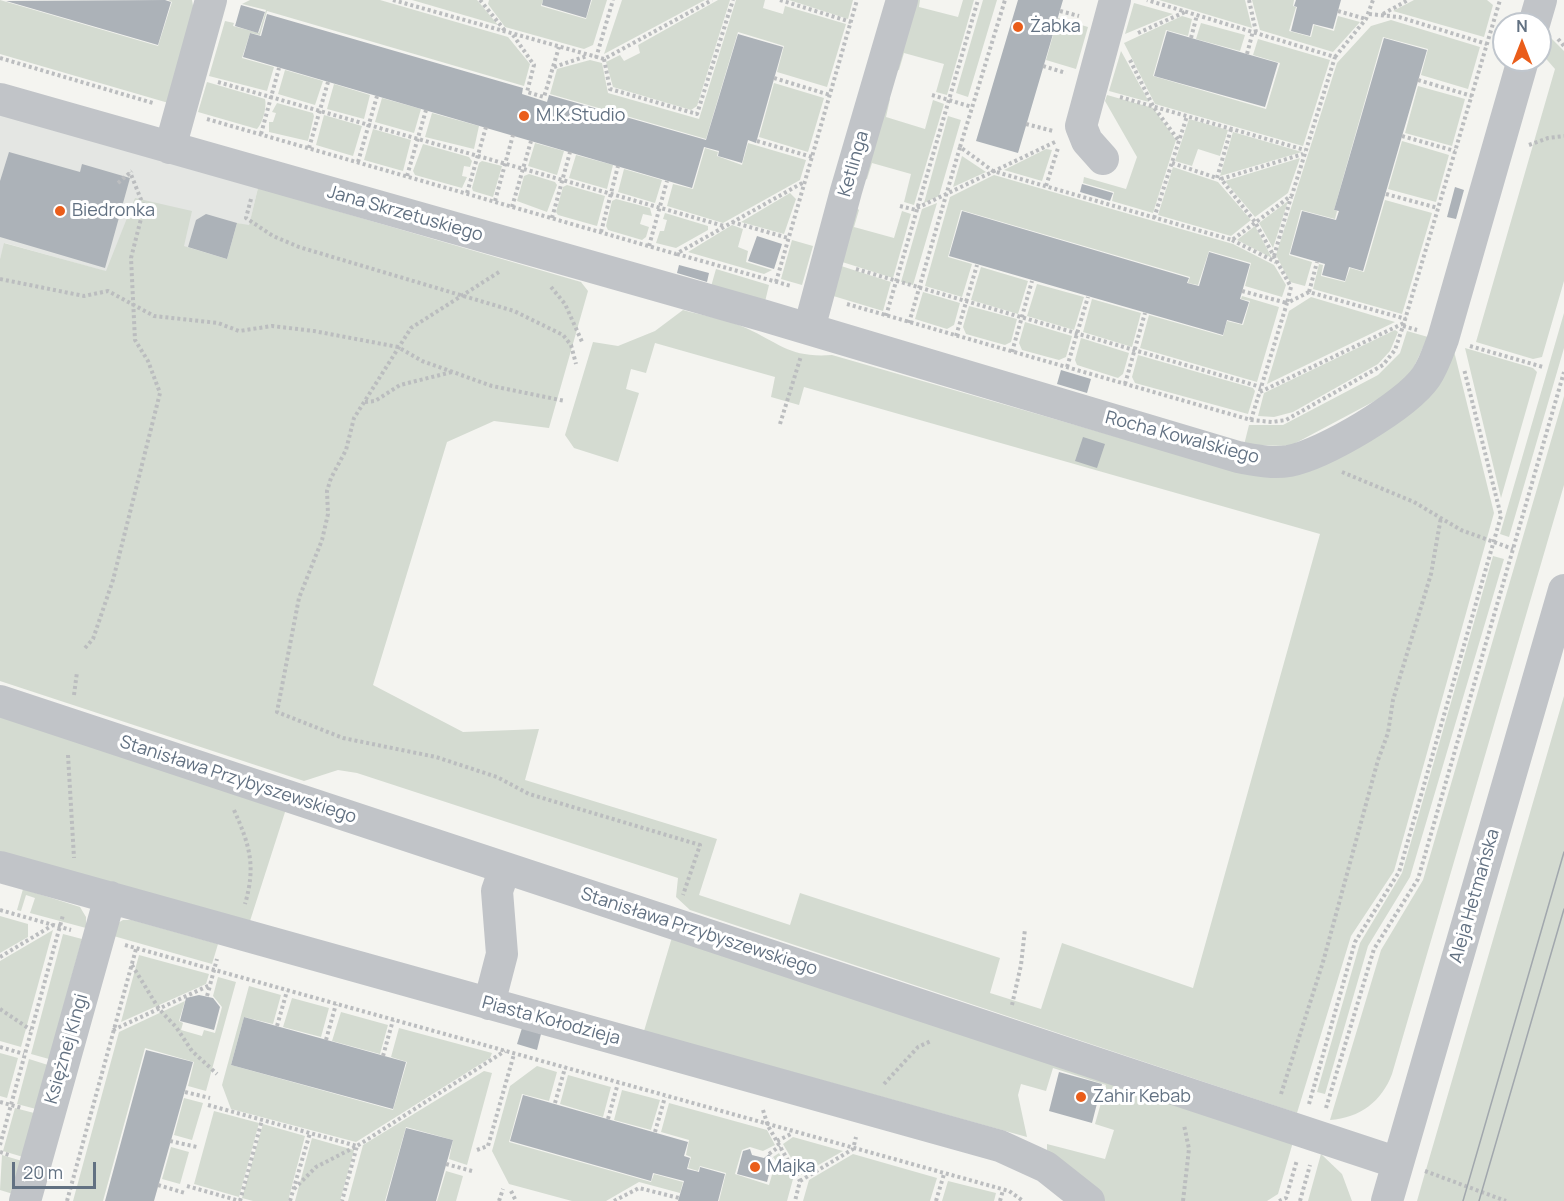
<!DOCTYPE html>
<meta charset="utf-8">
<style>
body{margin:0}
#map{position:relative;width:1564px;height:1201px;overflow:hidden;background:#f4f4f0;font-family:Manrope,sans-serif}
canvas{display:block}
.north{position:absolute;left:1492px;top:12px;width:60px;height:60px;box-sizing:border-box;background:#fff;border:2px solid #c0c6cd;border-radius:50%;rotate:0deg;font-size:16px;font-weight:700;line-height:24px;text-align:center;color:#627182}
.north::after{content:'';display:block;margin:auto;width:21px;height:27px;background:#ea5d1a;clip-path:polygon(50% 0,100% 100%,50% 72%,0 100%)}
.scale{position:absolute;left:12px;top:1162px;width:84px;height:27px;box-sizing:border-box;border:3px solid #627182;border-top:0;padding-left:8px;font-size:18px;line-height:21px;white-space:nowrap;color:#627182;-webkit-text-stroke:4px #fff;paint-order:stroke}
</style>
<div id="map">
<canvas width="1564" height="1201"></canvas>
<div class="north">N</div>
<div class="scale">20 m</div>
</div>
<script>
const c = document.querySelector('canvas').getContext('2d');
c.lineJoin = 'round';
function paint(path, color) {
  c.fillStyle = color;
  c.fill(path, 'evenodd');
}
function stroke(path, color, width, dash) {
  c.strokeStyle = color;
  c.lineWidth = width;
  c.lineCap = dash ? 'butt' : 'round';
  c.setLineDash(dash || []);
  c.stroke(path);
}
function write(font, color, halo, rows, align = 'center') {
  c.font = font + ' Manrope,sans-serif';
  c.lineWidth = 6;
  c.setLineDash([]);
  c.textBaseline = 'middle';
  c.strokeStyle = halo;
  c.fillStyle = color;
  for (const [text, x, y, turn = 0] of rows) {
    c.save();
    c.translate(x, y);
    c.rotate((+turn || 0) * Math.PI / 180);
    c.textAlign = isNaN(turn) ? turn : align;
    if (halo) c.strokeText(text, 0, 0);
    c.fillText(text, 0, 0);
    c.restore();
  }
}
paint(new Path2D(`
 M0,112L258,188L249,226L237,223L227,259L183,246L108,272L5,243L0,259Z`), '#e4e6e3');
paint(new Path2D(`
 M0,0L158,46L172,2L168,0H192L196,22L172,104L0,54Z
 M250,0H380L508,37L530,64L524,86L267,11L260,35L250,33L242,58L274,67L267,91L209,76L225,21L234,23L233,26L259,33L266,10L242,4Z
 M412,0H477L498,25Z
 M489,0H543L541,6L586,19L592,0H607L593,45L584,49L505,27L488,4Z
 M622,0H705L604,54Z
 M718,0H730L697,106L691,110L613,87L606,62L620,55L624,61L640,53L638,45Z
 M736,0H765L763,8L783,14L785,6L846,24L827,87L777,72L784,46L738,32L706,139L550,94L557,69L590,60L602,63L608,93L699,119Z
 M789,0H853L848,19Z
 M915,0H920L919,7L958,17L963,0H974L947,95L936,92L944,64L904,53L899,70L894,72Z
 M983,0H997L968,97L956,93Z
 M1159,0H1245L1252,28Z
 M1252,0H1294L1293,6L1296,7L1289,31L1311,37L1314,25L1334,31L1338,16L1360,22L1333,52L1260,30Z
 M1414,0H1487L1493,5L1484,37L1393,11Z
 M1134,3L1173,14L1125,34Z
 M1182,16L1192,19L1188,36L1166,30L1153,76L1266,109L1280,63L1253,55L1258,39L1330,60L1303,146L1155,104L1124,43Z
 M1058,18L1088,27L1076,69L1046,60Z
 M1391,20L1480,47L1468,89L1421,75L1428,49L1383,37L1334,210L1337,211L1335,219L1301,210L1289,255L1312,262L1305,286L1290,282L1276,255L1337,63L1371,26Z
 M1201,23L1245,35L1240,51L1196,39Z
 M1544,31L1564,51V281L1542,357L1533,359L1476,342L1555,69L1541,53Z
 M1121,51L1149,102L1109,91Z
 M285,70L323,81L315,105L278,94Z
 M207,82L265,99C267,106 263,123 257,129L198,112Z
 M774,83L824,98L808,152L759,137Z
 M334,84L370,95L364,119L327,109Z
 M1418,86L1465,99L1452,146L1405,133Z
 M1107,95L1153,108L1176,140L1153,213L1112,201L1114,192L1083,183L1084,177L1126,189L1137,157L1105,101Z
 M887,96L890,99L886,117L925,129L933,100L944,104L914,205L904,202L911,174L872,163L867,179L863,181Z
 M382,98L421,109L414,133L375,122Z
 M277,103L313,113L314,116L308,141L269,132V122H273L276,113L272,112Z
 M432,113L479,126L474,149L425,137Z
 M324,115L362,126L353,156L316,145Z
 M948,116L961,120L939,196L924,203Z
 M1189,119L1228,130L1220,156L1198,149L1192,166L1175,161Z
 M373,129L411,140L403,171L364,160Z
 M1233,132L1302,152L1220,176Z
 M1402,141L1449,155L1436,202L1388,189Z
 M535,143L564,151L557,175L528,166Z
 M748,143L806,160L800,180L723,223L667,206L673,184L693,189L705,148L718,152L717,156L742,165Z
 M423,144L469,157L472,161L470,167L464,166L462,176L467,177L462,188L415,175L413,171Z
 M1046,149L1052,150L1042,181L1004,170Z
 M576,155L613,165L607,189L569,178Z
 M962,156L986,172L953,187Z
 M1300,158L1288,193L1255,217L1225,181Z
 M482,161L502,166L493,197L473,191L472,188L479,163Z
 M1173,167L1218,182L1251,220L1231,236L1158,215Z
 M624,169L662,180L655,203L618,192Z
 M529,174L555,182L557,185L547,212L517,201L524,176Z
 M994,175L1233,244L1274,265L1286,285L1282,297L1245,286L1251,263L1209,251L1198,285L1188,283L1190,277L961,210L948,257L972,264L962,297L925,286L950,197Z
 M567,185L605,196L597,226L558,215L556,212L563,187Z
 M258,188L581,282L588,291L549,428L494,421L447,442L373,685L463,732L539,729L525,780L717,839L699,895L790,925L800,893L1000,958L990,993L1041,1009L1062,943L1193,988L1320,534L804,387L799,405L771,397L775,377L655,343L646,373L631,369L626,389L639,393L618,462L574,448L565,435L593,342L618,346L655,331L683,310C704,316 727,319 746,328C781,344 790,358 832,355L1218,466L1299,471L1453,347L1494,513L1394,871L1351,936L1297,1113L690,910L676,897L678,878L357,773L338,770L304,781L0,681V259L4,243L106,271L135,198L192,211L184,246L227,259L237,223L249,225Z
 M790,193L796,199L784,234L741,222Z
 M616,199L650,208L652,216L643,214L640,224L649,227L646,237L642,240L608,230L606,226L612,201Z
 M1385,200L1432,213L1402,314L1313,289L1319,264L1323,265L1321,276L1345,282L1350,268L1364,272Z
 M1288,201L1273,248L1259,223Z
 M937,203L913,285L901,282L922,209Z
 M855,206L859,210L854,227L894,238L902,211L911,214L893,278L839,261Z
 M665,213L708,226V230L676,248L656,243L660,231H664L667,220L663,219Z
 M732,225L743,229L738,247L748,251L746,262L772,270L764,274L688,252Z
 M1255,226L1272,258L1237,240Z
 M792,240L813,246L802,285L781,279Z
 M838,265L891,282L883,311L830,295Z
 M981,267L1028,281L1018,314L971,300Z
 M716,269L769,285L764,306L710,290Z
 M1037,284L1084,297L1074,330L1027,316Z
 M923,292L960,303L954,325L947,329L915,319Z
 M1242,296L1279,307L1257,382L1140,348L1149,315L1223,336L1227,321L1243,325L1250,301L1241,299Z
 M1311,297L1395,322L1267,384L1289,311Z
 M1092,299L1141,313L1132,347L1083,332Z
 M969,306L1017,319L1011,342L1005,345L966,334L963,327Z
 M1564,313V348L1509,537L1500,534Z
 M1025,322L1072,336L1066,357L1059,360L1022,350L1019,343Z
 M1395,330L1398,332L1390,351L1378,364L1293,412L1274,417L1258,416L1264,393Z
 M1407,331L1428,337L1411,373L1386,395L1290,446L1244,445L1249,425H1283L1378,375L1400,353Z
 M1081,338L1129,353L1123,374L1118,378L1077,365L1075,360Z
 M1465,348L1533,368L1537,372L1501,498Z
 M1138,355L1253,388L1255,391L1248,414L1135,383L1132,377Z
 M1564,396V485L1392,1074C1382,1101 1360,1118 1330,1120L1381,950L1423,880Z
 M1493,556L1504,559L1410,877L1368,946L1325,1094L1317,1092L1360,943L1402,873Z
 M1564,696V1201H1417L1425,1173Z
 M0,711L286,809L250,921L0,854Z
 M23,889L80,907L86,917V928L30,913L35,898L26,895L21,911L17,910Z
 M0,916L28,924V937L0,953Z
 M123,920H132L218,944L212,964L110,935L116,924Z
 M53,930L21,1047L0,1041V961Z
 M63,934L82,939L49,1059L31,1054Z
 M673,934L1293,1142L1278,1194L1267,1201H1104L1047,1150V1144L1105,1159L1114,1130L1095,1124L1106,1085L1053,1068L1046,1091L1021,1084L1018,1095L1027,1137L644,1031Z
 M139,955L209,974L206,984L121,1022Z
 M218,977L236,982L206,1091L188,1086L194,1062L145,1048L103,1201H73L119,1032L185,1001L179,1021L183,1023L181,1030L202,1036L204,1030L215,1033L222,1007L213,996Z
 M249,986L281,995L273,1024L244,1017L231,1065L393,1110L407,1062L391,1057L399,1028L492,1053L490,1058L356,1142L231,1109L222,1085Z
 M292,998L329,1008L321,1037L283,1027Z
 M341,1012L388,1025L380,1054L332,1041Z
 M0,1053L18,1058L7,1098L0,1096Z
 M29,1059L48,1065L36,1109L17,1104Z
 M537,1066L557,1072L549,1101L522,1094L509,1142L651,1182L654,1174L683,1182L680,1193L639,1182L606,1201H572L509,1184L492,1151L510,1086Z
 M484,1071L492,1073L467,1165L449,1159L453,1140L406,1127L385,1201H348L363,1145Z
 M568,1075L611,1087L603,1117L560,1104Z
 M622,1090L660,1100L651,1130L614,1120Z
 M184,1098L203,1103L192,1140L174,1135Z
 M669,1103L767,1130L775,1145L763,1151L750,1147L742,1150L735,1174L769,1185L776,1161L773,1157L779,1153L793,1179L787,1201H719L726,1173L700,1166L698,1171L688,1168L691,1157L686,1155L689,1140L661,1132Z
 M15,1108L34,1113L23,1157L3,1151Z
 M214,1111L259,1123L239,1197L194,1184Z
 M263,1124L305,1136L288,1201H253L242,1198Z
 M793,1137L843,1151L801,1175L783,1144Z
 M312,1138L354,1150L340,1201H295Z
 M171,1147L189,1152L180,1184L162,1179Z
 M853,1154L937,1178L930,1201H803L809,1180Z
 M1321,1154L1342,1174L1352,1201H1308Z
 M2,1155L22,1161L13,1194L0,1190Z
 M446,1171L463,1176L456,1201H437Z
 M948,1181L996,1193L994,1201H942Z`), '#d4dbd1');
paint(new Path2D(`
 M165,0L171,2L158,45L6,1Z
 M543,0H591L586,18L542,5Z
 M1018,0H1063L1018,153L976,141Z
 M1296,0H1341L1333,29L1313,24L1310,36L1291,31L1297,7L1294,6Z
 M241,5L265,12L258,33L235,26Z
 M267,14L523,88L522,94L547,102L549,95L706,140L738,34L783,47L756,143L748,140L742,163L718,156L719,151L704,147L692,188L243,57L250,33L261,36Z
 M1167,31L1278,63L1265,107L1154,76Z
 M1384,38L1427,50L1363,271L1349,267L1345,281L1322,275L1325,264L1290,254L1302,211L1336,220L1339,211L1334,210Z
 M9,152L80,172L82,164L130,178L105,268L0,237V181Z
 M1082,184L1113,193L1110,201L1080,192Z
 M1455,187L1464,190L1456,219L1447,217Z
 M962,211L1189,278L1187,283L1199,286L1209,252L1250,264L1240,299L1249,302L1242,324L1227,320L1223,335L949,256Z
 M206,214L237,223L227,259L188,247L196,220Z
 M757,236L782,244L774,269L748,261Z
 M679,265L709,273L707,282L677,273Z
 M1061,370L1091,379L1087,393L1057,384Z
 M1083,437L1105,444L1097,468L1075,461Z
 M199,995L213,998L220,1007L214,1030L180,1021L186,998Z
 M244,1017L406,1062L393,1109L231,1065Z
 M522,1028L541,1034L537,1050L517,1044Z
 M146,1050L193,1062L154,1201H105Z
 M1059,1072L1102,1084L1092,1123L1049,1111Z
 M523,1095L688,1142L684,1156L690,1158L687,1169L699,1172L700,1167L725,1174L718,1201H678L684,1181L653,1173L651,1181L510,1141Z
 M406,1128L453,1140L436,1201H386Z
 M750,1149L752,1155L764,1158L769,1154L773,1159L767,1182L737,1174L743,1151Z`), '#acb2b8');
stroke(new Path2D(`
 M393,0L604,59L712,0
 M480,0L506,32
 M780,0L851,22
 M1249,0L1256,32
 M1060,11L1079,16
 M1338,11L1366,19
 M1369,14L1399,17L1487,44
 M1383,14L1408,0
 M1138,33L1185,12
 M513,35L534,65L527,92L544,97L559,47
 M1191,38L1197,15
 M1558,39L1564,46
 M1247,54L1253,31
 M1335,57L1366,19L1373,0
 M0,58L153,103
 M596,58L613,0
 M604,59L610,89L697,114L733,0
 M1130,60L1153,106L1179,141
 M1043,66L1066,73
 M554,67L587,56
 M774,78L830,95
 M1418,80L1472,96
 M218,82L724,226
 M932,95L972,107
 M1120,97L1305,150
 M207,119L676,254L804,182
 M1026,124L1053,131
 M261,134L279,68
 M1402,136L1455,151
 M757,141L812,157
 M1529,145L1548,138L1564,136
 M960,147L1005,0
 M309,148L328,82
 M358,162L377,96
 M1172,163L1217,178
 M407,176L426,110
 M1217,178L1231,129
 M118,183L132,171
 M1046,186L1058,148
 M467,193L486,127
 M1386,194L1438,208
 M251,199L246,218L273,236L299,247L514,311L563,335L571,345L576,364
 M495,201L513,135
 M900,206L916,210
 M512,207L531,141
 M917,208L1057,141
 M552,218L570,152
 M1154,218L1187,116
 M732,222L788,238
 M601,232L618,166
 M1232,240L1276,262
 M649,246L667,181
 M677,254L791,286
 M1274,256L1291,197
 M856,269L1261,387
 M499,272L411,328L354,418L346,450L331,478L327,491L328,514L322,540L299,598L277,712L343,738L436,757L497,777L529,794L700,845L683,895
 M0,279L84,296L108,291L154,316L218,323L239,331L272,326L314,331L398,347L422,361L492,386L565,401
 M776,282L857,0
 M551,287L565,304L583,344
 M1242,291L1287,303L1291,287L1255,222L1221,179L1303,154
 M1309,292L1317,262
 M847,304L1251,420L1272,422L1286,420L1383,365L1395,350L1404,323
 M886,316L978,0
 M909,323L960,147L993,171L1232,240L1292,195L1335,57L1147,0
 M1403,326L1417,330
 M956,336L977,265
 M1470,346L1543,367
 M1012,352L1032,281
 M1067,367L1088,297
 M1125,384L1145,313
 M1260,392L1404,323L1500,0
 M365,402L375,401L400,385L452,372
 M1251,420L1287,303L1309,292L1406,319
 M780,424L801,356
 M1342,472L1414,502L1461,530L1513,549
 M85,648L93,639L113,580L160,393L148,361L135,340L131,258L144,207L130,172
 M74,695L77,672
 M68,755L74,858
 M234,810C250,846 256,866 245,904
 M0,910L71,930
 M125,945L1009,1191L1023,1201
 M0,957L53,925
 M132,965L159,1009L176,1027L192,1051L217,1074
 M207,996L210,986
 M1012,1005L1021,965L1025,929
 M0,1009L31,1030
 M277,1026L287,991
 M113,1030L210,985L217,959
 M326,1040L336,1004
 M0,1047L24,1054
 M383,1056L393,1020
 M884,1084L918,1047L931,1041
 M185,1092L210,1098
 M1281,1094L1323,962L1378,760L1388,733L1393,700L1431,574L1441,517
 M0,1102L22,1108
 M555,1103L565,1068
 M1309,1104L1355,942L1399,872L1501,516L1464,369
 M208,1105L357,1146L342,1201
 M1326,1108L1374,949L1418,879L1564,372
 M763,1110L768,1126L800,1181L795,1201
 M608,1119L618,1083
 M655,1132L665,1097
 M170,1141L197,1147
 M777,1141L793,1133
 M0,1145L63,915
 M477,1150L488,1146L514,1054
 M0,1152L9,1155
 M769,1154L780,1146
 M446,1164L472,1171
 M1425,1171L1506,1201
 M800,1181L853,1149L856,1137
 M158,1185L185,1193
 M187,1186L240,1201
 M294,1189L316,1167L357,1146L505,1051
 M511,1191L516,1201
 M67,1201L136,949
 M240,1201L262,1120
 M290,1201L310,1133
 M499,1201L503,1189
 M614,1201L639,1188L679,1198
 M936,1201L944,1174
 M1000,1201L1003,1190
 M1183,1201L1189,1149L1184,1125
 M1279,1201L1286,1198L1297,1160
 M1300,1201L1310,1165`), '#bbbdbf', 4, [3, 3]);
stroke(new Path2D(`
 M1534,24L1541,0
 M0,99L765,316L1238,457C1255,460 1272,464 1289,461C1324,454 1406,406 1426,377C1434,365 1438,352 1443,339L1523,60
 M170,148L211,0
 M1103,159L1087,141L1081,126L1115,0
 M809,329L846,191L902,0
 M0,701L1398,1163
 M0,867L1000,1146L1046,1167L1089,1201
 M489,1004L502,954L497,891L505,868
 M25,1201L110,897
 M1387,1201L1564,590`), '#c1c4c8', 32);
stroke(new Path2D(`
 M1463,1201L1564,852
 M1479,1201L1564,909`), '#a1a7ad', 1.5);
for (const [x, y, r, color] of [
 [1018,27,6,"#ea5d1a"],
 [524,116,6,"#ea5d1a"],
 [60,211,6,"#ea5d1a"],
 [1081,1097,6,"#ea5d1a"],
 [755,1167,6,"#ea5d1a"]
]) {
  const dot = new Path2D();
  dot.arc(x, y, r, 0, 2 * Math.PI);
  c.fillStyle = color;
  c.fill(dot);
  stroke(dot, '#fff', 2);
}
write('18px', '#627182', '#fff', [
 ["Żabka",1030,27],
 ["M.K.Studio",536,116],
 ["Biedronka",72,211],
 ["Zahir Kebab",1093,1097],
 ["Majka",767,1167]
], 'left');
write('18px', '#627182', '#fff', [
 ["Ketlinga",854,164,-74],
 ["Jana Skrzetuskiego",405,214,16],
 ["Rocha Kowalskiego",1182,438,15],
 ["Stanisława Przybyszewskiego",238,780,18],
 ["Aleja Hetmańska",1475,896,-74],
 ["Stanisława Przybyszewskiego",699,932,18],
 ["Piasta Kołodzieja",551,1021,15],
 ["Księżnej Kingi",67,1049,-74]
]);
</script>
